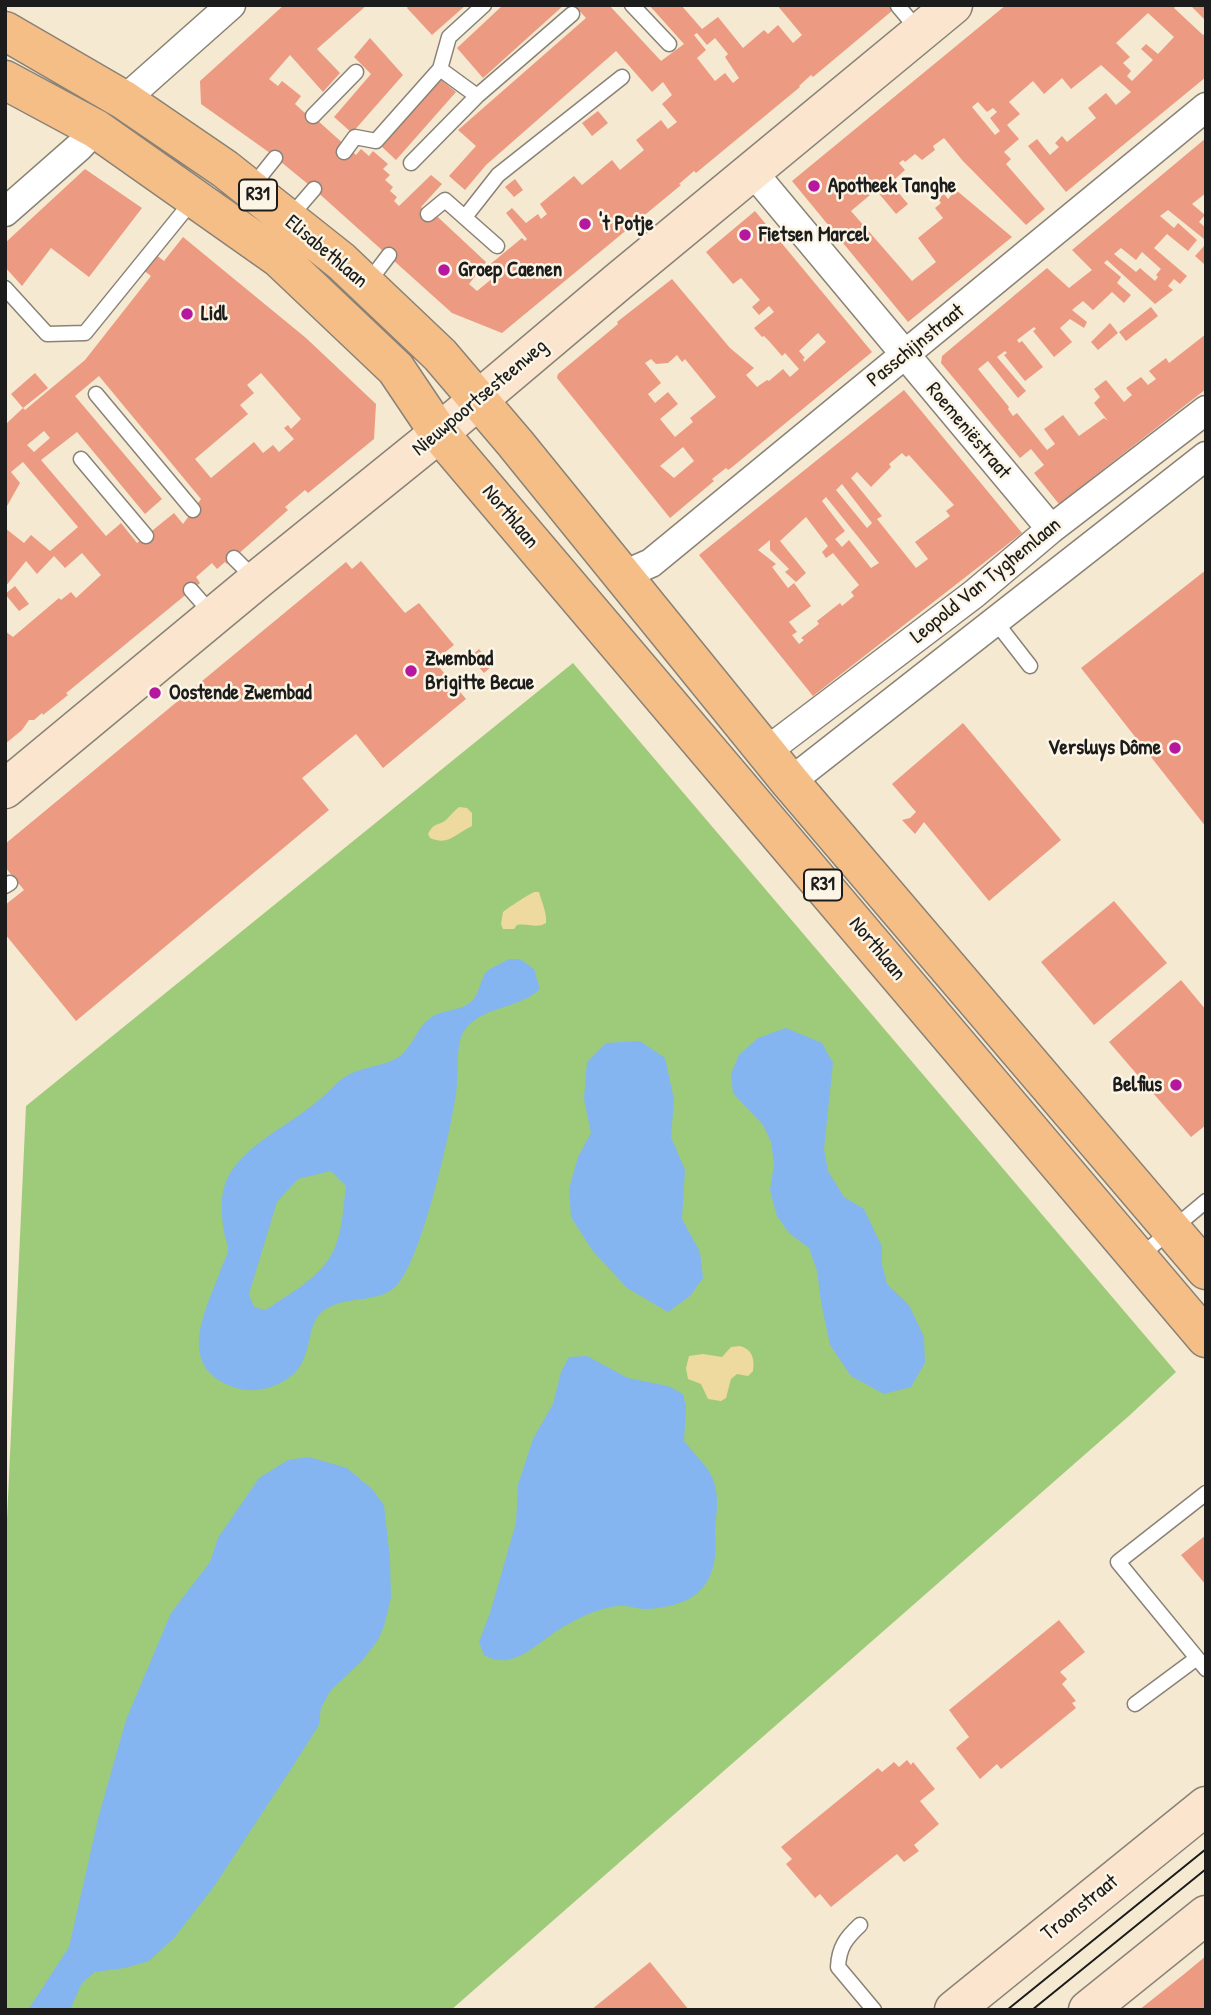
<!DOCTYPE html>
<meta charset="utf-8">
<style>
body{margin:0}
#map{position:relative;width:1211px;height:2015px;overflow:hidden;background:#f6e9d1;font-family:"Patrick Hand",sans-serif}
canvas{display:block}
.frame{position:absolute;inset:0;border:7px solid #1c1c1c;pointer-events:none}
</style>
<div id="map">
<canvas width="1211" height="2015"></canvas>
<div class="frame"></div>
</div>
<script>
const c = document.querySelector('canvas').getContext('2d');
c.lineJoin = 'round';
function paint(path, color) {
  c.fillStyle = color;
  c.fill(path, 'evenodd');
}
function stroke(path, color, width, dash) {
  c.strokeStyle = color;
  c.lineWidth = width;
  c.lineCap = dash ? 'butt' : 'round';
  c.setLineDash(dash || []);
  c.stroke(path);
}
function write(font, color, halo, rows, align = 'center') {
  c.font = font + ' "Patrick Hand",sans-serif';
  c.lineWidth = 5;
  c.setLineDash([]);
  c.textBaseline = 'middle';
  c.strokeStyle = halo;
  c.fillStyle = color;
  for (const [text, x, y, turn = 0] of rows) {
    c.save();
    c.translate(x, y);
    c.rotate((+turn || 0) * Math.PI / 180);
    c.textAlign = isNaN(turn) ? turn : align;
    if (halo) c.strokeText(text, 0, 0);
    c.fillText(text, 0, 0);
    c.restore();
  }
}
paint(new Path2D(`
 M573,663L1176,1372L1130,1415L451,2010H5V1563L26,1106Z`), '#9dcb7a');
paint(new Path2D(`
 M459,807L467,808L472,813V826C455,834 449,846 430,838L428,834C435,821 437,827 446,820C450,816 454,811 459,807Z
 M535,892H539C542,903 547,913 546,923C537,929 527,923 517,925L514,929H503L501,924L503,912C508,908 530,893 535,892Z
 M740,1346C752,1349 755,1359 753,1371L748,1376L737,1374L731,1379L726,1398L721,1401L708,1399L701,1384L688,1379L686,1368L689,1356L703,1354L722,1357L731,1347Z`), '#eeda9e');
paint(new Path2D(`
 M509,959H520L534,969L540,989C518,1010 482,1005 464,1031C455,1044 459,1078 456,1094C450,1134 422,1258 397,1285C380,1304 347,1295 326,1309C300,1325 320,1366 278,1384C259,1393 240,1392 222,1382C179,1358 207,1307 220,1272C222,1265 227,1257 228,1250C228,1245 225,1237 224,1232C221,1211 219,1189 232,1170C253,1141 287,1126 314,1104C325,1096 334,1084 345,1077C361,1066 385,1067 400,1056C412,1047 417,1028 429,1019C441,1009 460,1012 472,1001C480,993 480,978 488,970C494,966 503,963 509,959ZM331,1171L346,1186C343,1206 343,1228 335,1247C324,1276 290,1293 266,1310L254,1307L249,1294L277,1202L298,1179Z
 M786,1028L822,1043L833,1063L824,1149L828,1171L844,1197L864,1209L882,1247V1264L887,1284L909,1305L924,1337L925,1363L911,1387L884,1394L851,1376L830,1345L821,1302L817,1271L809,1248L789,1233L777,1216L770,1190L774,1164L771,1142L763,1125L733,1093L731,1074L739,1055L758,1038Z
 M640,1041L665,1058L674,1099L671,1137L685,1170L682,1219L700,1252L703,1278L690,1296L668,1312L627,1288L592,1250L571,1217L569,1189L578,1157L591,1133L584,1099L587,1062L606,1043Z
 M587,1356L628,1378L668,1386L683,1394L686,1407L684,1441C703,1465 718,1473 717,1505C717,1515 715,1523 715,1532C720,1585 696,1607 645,1609C636,1609 627,1605 618,1606C598,1608 581,1617 563,1627C538,1641 514,1673 484,1655L479,1642L490,1613L516,1523L518,1485L533,1439L553,1404L561,1372L569,1357Z
 M309,1457L347,1468L372,1489L384,1505L390,1559L391,1598L384,1626L378,1640L362,1661L331,1690L321,1708L319,1725L293,1766L215,1885L175,1937L149,1961L125,1968L95,1972L82,1983L70,2010H28L69,1947L99,1815L126,1720L171,1613L210,1562L218,1538L259,1478L288,1460Z`), '#84b5f0');
paint(new Path2D(`
 M284,5H367L317,49L340,73L323,92L290,55L269,79L278,86L282,81L301,96L295,104L305,113L307,111L356,155L361,149L369,156L373,151L388,164L383,169L390,175L385,180L393,187L390,191L397,197L394,201L399,206L431,175L442,184L421,207L423,209L426,206L486,262L469,284L477,291L494,277L489,271L491,269L488,266L522,238L525,241L527,239L506,213L512,208L526,223L538,214L541,219L547,214L540,204L574,176L582,185L612,160L620,170L644,150L636,140L661,120L668,129L677,122L662,104L672,95L663,82L652,92L616,51L486,165L465,190L449,176L476,146L458,130L586,18L574,5H609L661,61L684,44L649,5H681L702,29L718,17L743,48L764,30L768,34L778,25L793,43L802,35L777,5H899L813,77L811,75L799,86L800,87L696,173L694,171L679,184L681,185L502,333L452,313L314,189L270,153L201,104L200,81ZM697,33L707,45L715,38L728,54L725,57L739,78L733,83L725,73L715,81L697,58L706,50L694,35Z
 M409,5H466L432,35L407,8Z
 M503,5H564L483,78L457,48Z
 M1006,5H1177L1174,8L1203,35L1206,33V77L1066,192L1028,146L1037,139L1050,155L1059,147L1055,143L1062,136L1067,142L1096,118L1088,108L1106,93L1116,105L1131,92L1101,65L1071,89L1062,78L1044,94L1033,81L1009,102L1020,114L1007,125L1019,139L1004,152L1011,159L1006,164L1045,209L1026,225L962,160L944,138L933,146L935,150L922,160L915,154L905,162L903,160L899,163L905,170L895,179L891,174L886,178L908,204L896,214L876,190L851,211L912,281L936,262L918,238L943,218L935,208L941,203L938,199L944,194L948,199L956,190L1012,237L908,322L792,181ZM1148,13L1174,37L1158,54L1146,44L1141,49L1153,60L1132,81L1127,76L1131,71L1123,63L1130,57L1116,43ZM978,102L987,112L993,108L997,112L990,118L1000,131L995,135L972,107Z
 M1190,5H1206V21Z
 M370,38L403,75L352,133L334,117L371,74L354,57Z
 M440,79L456,92L396,160L381,146Z
 M598,111L608,123L592,136L582,123Z
 M1206,138V193L1192,204L1205,215L1199,222L1206,228V236L1204,239L1168,210L1160,216L1174,228L1178,223L1197,240L1188,251L1167,234L1154,248L1187,276L1180,284L1174,279L1168,286L1173,290L1155,304L1107,260L1104,263L1121,277L1117,283L1131,295L1124,303L1112,292L1093,310L1083,301L1072,310L1087,322L1084,328L1070,319L1060,328L1072,342L1054,357L1033,331L1036,329L1034,327L1017,340L1019,343L1022,341L1043,367L1025,381L1004,355L1007,353L1005,351L997,357L1026,391L1018,398L988,361L978,369L1009,407L1008,409L1013,416L1017,413L1047,450L1055,444L1044,429L1063,415L1079,436L1104,418L1108,421L1094,403L1100,397L1094,389L1106,380L1124,402L1132,395L1126,388L1141,377L1148,385L1156,379L1149,371L1166,358L1169,363L1206,334V389L1059,504L1034,473L1044,465L1031,449L1020,458L941,363L942,356L1047,268L1069,288L1092,270L1072,250ZM1121,248L1136,260L1142,252L1161,269L1156,275L1158,277L1155,281L1140,268L1136,272L1114,254Z
 M85,169L142,208L89,277L51,248L22,286L5,267V243Z
 M515,179L523,190L514,197L505,187Z
 M755,211L872,352L731,468L728,470L726,468L712,479L714,481L670,518L557,378L558,374L618,324L617,322L672,279L730,348L754,368L746,375L757,387L767,380L769,381L783,369L790,377L799,369L785,353L782,356L769,341L764,336L762,337L754,328L774,312L769,306L759,315L752,307L760,300L741,278L733,284L706,252ZM818,333L826,342L804,362L803,359L805,358L799,351ZM677,355L682,362L685,359L716,397L690,418L693,422L675,437L660,419L678,404L668,392L655,403L648,394L661,383L645,363L651,359L656,364L668,363ZM683,447L694,461L674,478L660,466Z
 M183,237L306,338L376,404L374,439L308,493L305,490L285,507L288,510L227,564L225,562L217,569L212,563L196,577L200,583L70,690L66,693L68,695L43,715L42,713L34,720H29L22,730L5,744V658L7,655L5,654V631L13,637L59,598L61,600L71,592L76,598L101,575L82,553L65,568L54,556L37,574L26,561L5,587V528L24,543L31,535L50,551L78,527L23,462L11,472L20,483L7,506L5,505V420L7,423L23,408L25,410L85,360L151,276L143,270L155,254L164,261ZM261,373L301,419L291,429L288,425L284,428L294,439L279,452L273,445L263,453L254,442L211,478L195,459L248,414L240,405L254,393L247,385ZM99,376L201,499L183,524L174,513L137,543L121,523L106,536L41,460L77,432L145,514L162,499L75,396ZM44,431L50,438L34,452L27,445Z
 M1204,246L1206,247L1204,264L1195,256Z
 M1151,307L1158,316L1126,341L1119,332Z
 M1110,323L1118,333L1098,350L1091,342Z
 M35,373L48,388L23,408L11,394Z
 M904,390L1022,533L813,696L699,555ZM902,453L906,457L909,455L954,505L946,511L950,516L915,542L928,559L916,568L877,519L882,516L851,478L857,472L871,487L891,467L889,464ZM842,484L872,523L867,528L836,490ZM826,497L879,563L871,568L849,540L842,547L835,539L845,531L822,501ZM806,517L828,546L822,552L826,558L833,553L859,585L851,592L854,596L842,606L840,603L817,621L819,624L801,638L804,640L799,644L792,635L797,632L789,622L811,606L794,583L788,588L772,567L776,564L758,550L770,540V550L789,569L785,572L796,582L806,573L780,541Z
 M361,561L405,613L419,603L454,645L434,661L466,699L383,768L356,734L302,778L329,810L76,1021L5,934V905L24,890L5,867V844L346,562L352,569Z
 M1206,570V827L1081,668Z
 M15,586L29,604L19,611L5,594Z
 M479,649L493,665L484,673L470,657Z
 M963,723L1061,840L989,901L924,822L915,834L902,820L910,818L916,812L892,784Z
 M1114,901L1167,963L1094,1025L1041,962Z
 M1181,980L1206,1010V1125L1191,1137L1109,1042Z
 M1206,1535V1585L1181,1555Z
 M1059,1620L1085,1652L1060,1672L1067,1679L1062,1684L1076,1701L1072,1703L1076,1708L1001,1769L997,1764L980,1779L956,1748L969,1737L949,1710Z
 M907,1760L911,1765L913,1762L935,1789L920,1801L939,1824L914,1845L919,1851L904,1862L897,1854L831,1907L820,1894L815,1898L786,1864L792,1859L781,1847L878,1768L882,1772L894,1762L899,1767Z
 M1206,1956V2010H1139L1183,1975Z
 M650,1962L689,2010H591Z`), '#ec9a82');
const lane = new Path2D(`
 M632,5L669,44
 M898,6L919,31
 M440,69L477,96
 M313,116L356,72
 M344,152L355,137L376,141L440,69L449,37L484,5
 M411,163L477,96L572,14
 M251,188L275,158
 M428,214L445,200L497,246
 M465,217L498,175L622,77
 M289,218L314,189
 M367,284L389,255
 M5,288L47,334L85,333L193,200
 M96,394L193,510
 M81,459L146,536
 M234,558L255,579
 M191,590L213,615
 M995,621L1030,666
 M5,886L10,883
 M1139,1257L1206,1201
 M1206,1493L1118,1562L1206,1669
 M1135,1704L1197,1658
 M860,1925C846,1938 839,1947 838,1967L874,2010`);
const street = new Path2D(`
 M124,100L231,5
 M752,171L1051,529
 M5,212L79,147L96,129
 M621,576L651,563L1206,107
 M764,748L780,741L974,594L1051,529L1206,410
 M790,782L1206,456`);
const secondary = new Path2D(`
 M5,789L257,580L439,433L619,281L953,5
 M954,2010L1206,1806
 M1088,2010L1206,1915`);
const primary = new Path2D(`
 M5,31L124,100L225,169L341,261L440,355L515,443L790,782L1206,1270
 M5,80L96,129L279,258L396,369L439,433L1206,1338`);
stroke(lane, '#898276', 17);
stroke(street, '#898276', 31);
stroke(secondary, '#898276', 41);
stroke(primary, '#898276', 41);
stroke(lane, '#fff', 14);
stroke(street, '#fff', 28);
stroke(secondary, '#fbe5cf', 38);
stroke(primary, '#f6be87', 38);
stroke(new Path2D(`
 M1007,2010L1206,1849
 M1032,2010L1206,1869`), '#1c1c1c', 2);
for (const [x, y, r, color] of [
 [814,186,7,"#b5179e"],
 [585,224,7,"#b5179e"],
 [745,235,7,"#b5179e"],
 [444,270,7,"#b5179e"],
 [187,314,7,"#b5179e"],
 [411,671,7,"#b5179e"],
 [155,693,7,"#b5179e"],
 [1175,748,7,"#b5179e"],
 [1176,1085,7,"#b5179e"]
]) {
  const dot = new Path2D();
  dot.arc(x, y, r, 0, 2 * Math.PI);
  c.fillStyle = color;
  c.fill(dot);
  stroke(dot, '#fcf5e5', 2.5);
}
for (const [x, y, w] of [
 [258,195,38],
 [823,885,38]
]) {
  const box = new Path2D();
  box.roundRect(x - w / 2, y - 15.5, w, 31, 5);
  c.fillStyle = '#fcf5e5';
  c.fill(box);
  stroke(box, '#1c1c1c', 2);
}
write('bold 19px', '#1c1c1c', null, [
 ["R31",258,195],
 ["R31",823,885]
]);
write('bold 21px', '#1c1c1c', '#fcf5e5', [
 ["Apotheek Tanghe",828,186],
 ["'t Potje",599,224],
 ["Fietsen Marcel",759,235],
 ["Groep Caenen",458,270],
 ["Lidl",201,314],
 ["Zwembad",425,659],
 ["Brigitte Becue",425,683],
 ["Oostende Zwembad",169,693],
 ["Versluys Dôme",1161,748,"right"],
 ["Belfius",1162,1085,"right"]
], 'left');
write('21px', '#1c1c1c', '#fcf5e5', [
 ["Elisabethlaan",326,252,40],
 ["Passchijnstraat",916,346,-39],
 ["Nieuwpoortsesteenweg",480,398,-40],
 ["Roemeniëstraat",968,431,50],
 ["Northlaan",510,517,50],
 ["Leopold Van Tyghemlaan",986,581,-39],
 ["Northlaan",877,949,50],
 ["Troonstraat",1080,1908,-39]
]);
</script>
